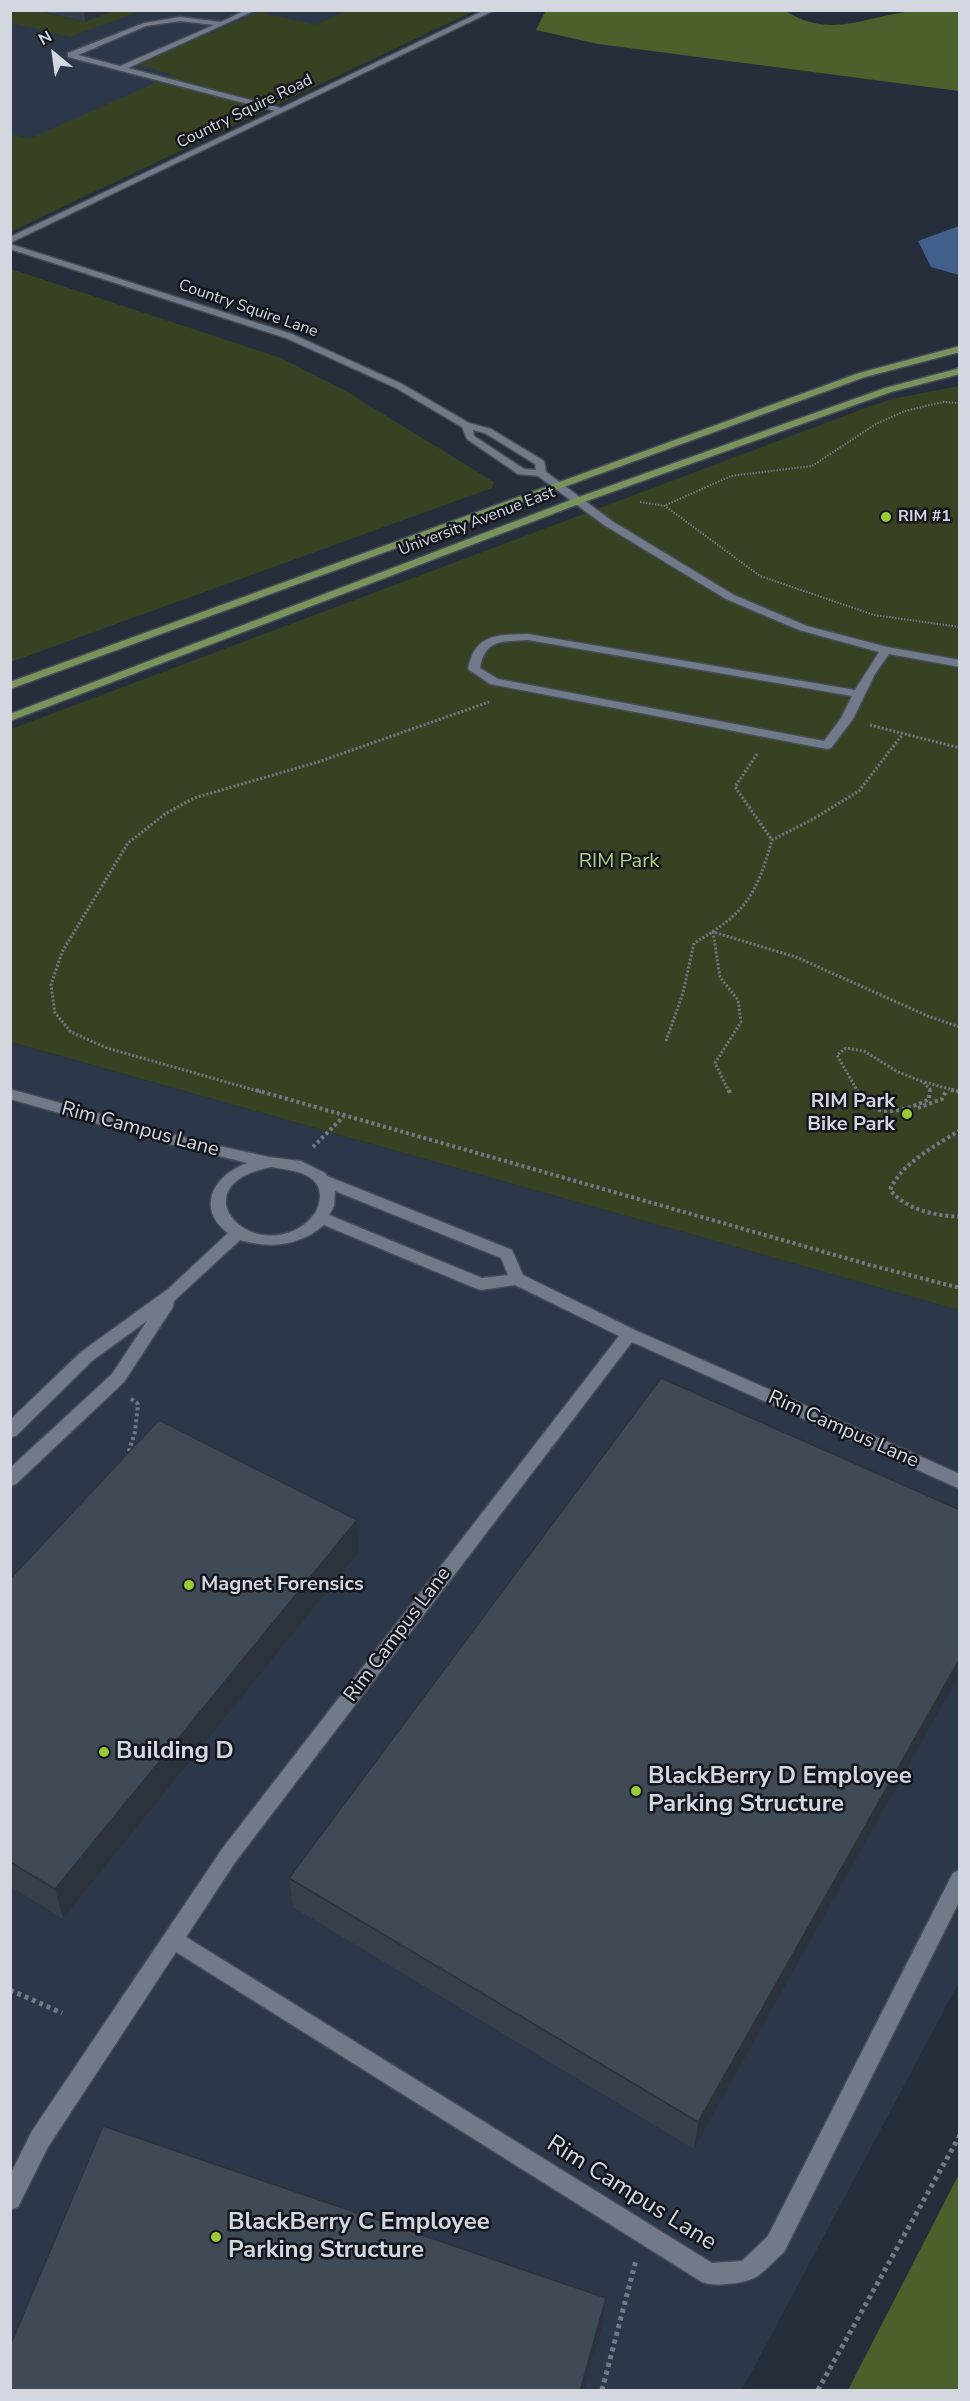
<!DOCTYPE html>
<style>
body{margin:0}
#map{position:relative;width:970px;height:2401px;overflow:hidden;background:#262e3b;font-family:"Nunito Sans",sans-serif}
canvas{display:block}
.frame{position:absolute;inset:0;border:12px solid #d3d8e0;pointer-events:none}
.north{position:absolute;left:24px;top:24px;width:60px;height:60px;-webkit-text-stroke:4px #13161c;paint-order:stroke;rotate:331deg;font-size:16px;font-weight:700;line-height:24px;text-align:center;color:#d3d8e0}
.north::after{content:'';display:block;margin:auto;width:21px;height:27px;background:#d3d8e0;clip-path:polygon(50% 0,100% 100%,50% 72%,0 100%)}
</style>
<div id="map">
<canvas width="970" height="2401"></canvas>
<div class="frame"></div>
<div class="north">N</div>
</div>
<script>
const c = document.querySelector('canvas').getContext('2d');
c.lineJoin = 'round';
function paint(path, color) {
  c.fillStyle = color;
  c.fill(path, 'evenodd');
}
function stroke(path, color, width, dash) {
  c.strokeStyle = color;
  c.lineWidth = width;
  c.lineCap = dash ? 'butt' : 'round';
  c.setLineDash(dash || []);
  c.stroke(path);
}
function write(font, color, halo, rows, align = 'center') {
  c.font = font + ' "Nunito Sans",sans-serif';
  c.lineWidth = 5;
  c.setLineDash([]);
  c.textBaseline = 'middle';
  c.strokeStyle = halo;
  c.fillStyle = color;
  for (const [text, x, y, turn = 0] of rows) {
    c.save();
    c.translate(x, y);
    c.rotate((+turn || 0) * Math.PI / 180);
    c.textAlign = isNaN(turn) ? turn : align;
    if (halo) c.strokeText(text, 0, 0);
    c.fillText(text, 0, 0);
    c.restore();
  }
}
paint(new Path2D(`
 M15,11H419L11,149V22Z
 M10,1042L959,1310V1982L742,2390H11Z`), '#2c3849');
paint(new Path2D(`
 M11,11H39L85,22L114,11H140L70,37L15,24L11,26Z
 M346,11H474L10,232V134L29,139L173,75L137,64L260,12L316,25Z
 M11,269L281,358L344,390L494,482L492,488L11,662Z
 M959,386V1310L11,1042V729L871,406L892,399Z`), '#364221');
paint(new Path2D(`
 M546,10L785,11C831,39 864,17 912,11C928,9 944,10 959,11V91L598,44L536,30Z
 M959,2174V2390H848Z`), '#4c602b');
paint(new Path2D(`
 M959,226V275L931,267L918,241Z`), '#425f8b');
const minor = new Path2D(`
 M246,10H256L128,68L281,108L485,10H495L10,243V237L275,111L68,57V53L144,23L180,17L221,22ZM180,21L214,25L120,66L78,55L146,26Z
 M10,244L292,334L402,384L469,423L491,429L544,461L546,472L612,521L734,595L807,626L887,647L960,660V667L889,654L875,674L853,719L831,748L827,749L490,684L468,669C475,633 497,635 528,634L855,690L879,652L799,630L726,599L604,525L538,476L518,474L467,439L462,427L396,388L286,338L10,249ZM473,430L485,433L535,464L536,470L524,469L474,436ZM528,640L852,696L841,718L824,741L498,679L480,668C485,638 503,642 528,640Z
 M10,1089L201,1142L269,1157L301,1161L325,1173L327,1176L512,1250L523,1275L635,1330L960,1474V1489L632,1342L236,1861L186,1937L712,2263L742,2261L768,2236L953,1873L960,1870V1900L784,2252C761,2273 759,2282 726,2284C717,2285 711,2285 702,2282L176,1952L48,2147L18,2207L10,2210V2175L32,2131L222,1849L619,1336L515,1285L481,1290L475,1288L324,1225C299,1246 271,1249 240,1240L174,1301L173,1307L124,1382L16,1484L10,1486V1468L112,1374L147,1321L93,1360L16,1436L10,1437V1420L81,1352L168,1289L228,1233C195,1208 214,1174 248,1163L169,1144L10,1099ZM271,1167C289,1170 321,1172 320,1197C319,1209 314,1216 305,1224C249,1265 178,1185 271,1167ZM335,1191L501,1258L508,1275L482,1278L329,1215L334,1206Z`);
const major = new Path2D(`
 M960,346V352L865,377L10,689V682L859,373Z
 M960,368V374L891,392L584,502L10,721V714L576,498L885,388Z`);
stroke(minor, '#464c57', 3);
stroke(major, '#464c57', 3);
stroke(new Path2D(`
 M640,502L665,506L760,576L874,615L960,627
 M666,505L731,476L812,466L876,424L905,411L943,402L960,403`), '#737984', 2, [1.5, 1.5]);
stroke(new Path2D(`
 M870,725L960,748
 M757,754L735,787L772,840
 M666,1041L683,993L694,943C746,913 756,896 772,840L813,819L859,791L902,735
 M925,1082L960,1092
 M261,1092L107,1048L71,1032L55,1013L51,985L62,952L128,843L165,814L194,798L318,762L489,702
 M729,1092L715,1063L741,1022L738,1000L720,977L713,932L796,957L930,1017L960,1027
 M858,1092L837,1055L846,1048L864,1051L898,1072L923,1082L930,1089V1092`), '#737984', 3, [2, 2]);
stroke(new Path2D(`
 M256,1090L870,1265L960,1288
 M729,1090L730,1093
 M857,1090C870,1121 905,1112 929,1099L930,1090
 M951,1090L960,1092
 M918,1108L942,1099L946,1091
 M960,1130C936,1146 902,1162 890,1190C909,1211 933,1215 960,1217
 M313,1147L344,1116
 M127,1457L135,1432L138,1404L130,1398`), '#737984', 4, [3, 3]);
stroke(new Path2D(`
 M10,1990L62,2013
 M602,2390L636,2260
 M818,2390L960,2135`), '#737984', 5, [4, 4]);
paint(minor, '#717a89');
paint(major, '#7a935d');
paint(new Path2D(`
 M39,10H114L85,22Z
 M960,1510V1674L694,2149L293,1907L289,1878Z
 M359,1552L63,1919L10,1886V1579Z`), '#373f4a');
paint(new Path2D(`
 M84,10H114L85,22Z
 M357,1520L359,1552L63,1919L55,1889Z
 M960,1658V1674L694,2149L698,2122Z
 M606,2298L603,2323L584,2391H580Z`), '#2d333c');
const building = new Path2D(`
 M661,1378L960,1510V1658L698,2122L289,1878Z
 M159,1420L357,1520L55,1889L10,1862V1579Z
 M103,2126L606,2298L580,2391H10V2346Z`);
paint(building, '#404956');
stroke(building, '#2d333c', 1.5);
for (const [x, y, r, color] of [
 [886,517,6,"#9acb34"],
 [907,1114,6,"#9acb34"],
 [189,1585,6,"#9acb34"],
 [104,1752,6,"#9acb34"],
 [636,1791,6,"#9acb34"],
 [216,2237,6,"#9acb34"]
]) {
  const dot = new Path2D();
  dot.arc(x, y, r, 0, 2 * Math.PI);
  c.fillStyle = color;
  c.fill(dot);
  stroke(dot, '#13161c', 2);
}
write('16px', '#d3d8e0', '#13161c', [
 ["Country Squire Road",245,112,-26],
 ["Country Squire Lane",248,309,19],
 ["University Avenue East",477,522,-21]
]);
write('bold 16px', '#d3d8e0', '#13161c', [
 ["RIM #1",898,517]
], 'left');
write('20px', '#b2d181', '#13161c', [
 ["RIM Park",619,862]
]);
write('bold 20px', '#d3d8e0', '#13161c', [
 ["RIM Park",895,1102],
 ["Bike Park",895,1125],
 ["Magnet Forensics",201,1585,"left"]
], 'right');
write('20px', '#d3d8e0', '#13161c', [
 ["Rim Campus Lane",140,1130,15],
 ["Rim Campus Lane",843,1430,24],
 ["Rim Campus Lane",398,1635,-53]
]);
write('bold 24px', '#d3d8e0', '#13161c', [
 ["Building D",116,1752],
 ["BlackBerry D Employee",648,1777],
 ["Parking Structure",648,1805],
 ["BlackBerry C Employee",228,2223],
 ["Parking Structure",228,2251]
], 'left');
write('24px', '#d3d8e0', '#13161c', [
 ["Rim Campus Lane",631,2194,32]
]);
</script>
